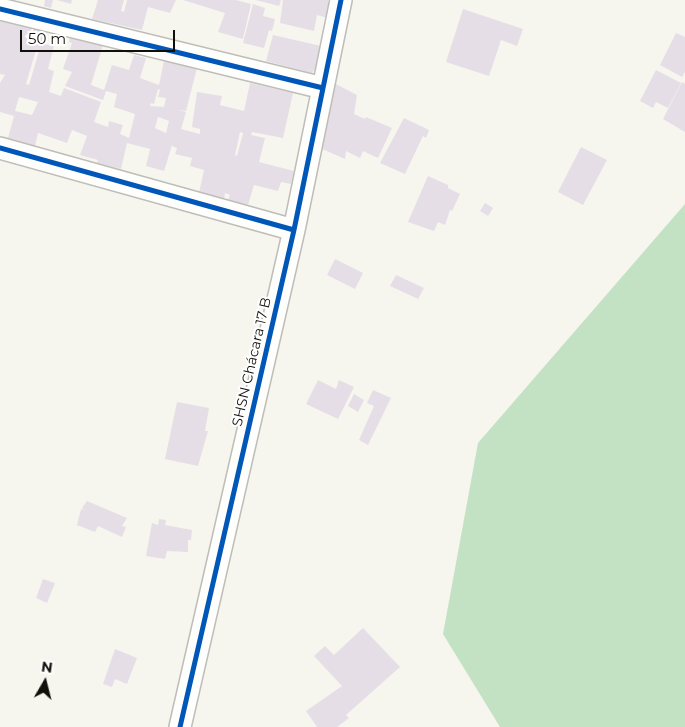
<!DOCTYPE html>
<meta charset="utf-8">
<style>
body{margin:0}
#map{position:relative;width:685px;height:727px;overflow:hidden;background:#f6f5ee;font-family:Montserrat,sans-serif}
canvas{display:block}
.north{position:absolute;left:20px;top:657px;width:50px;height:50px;-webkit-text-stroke:4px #fff;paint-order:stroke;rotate:8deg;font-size:14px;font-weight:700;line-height:20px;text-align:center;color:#10100b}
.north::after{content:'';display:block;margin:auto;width:18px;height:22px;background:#10100b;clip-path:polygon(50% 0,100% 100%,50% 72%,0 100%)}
.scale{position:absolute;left:20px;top:30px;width:155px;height:22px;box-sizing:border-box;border:2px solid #10100b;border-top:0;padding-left:6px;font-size:15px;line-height:18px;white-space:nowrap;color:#10100b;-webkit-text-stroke:4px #fff;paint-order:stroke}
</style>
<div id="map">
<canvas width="685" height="727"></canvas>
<div class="north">N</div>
<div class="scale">50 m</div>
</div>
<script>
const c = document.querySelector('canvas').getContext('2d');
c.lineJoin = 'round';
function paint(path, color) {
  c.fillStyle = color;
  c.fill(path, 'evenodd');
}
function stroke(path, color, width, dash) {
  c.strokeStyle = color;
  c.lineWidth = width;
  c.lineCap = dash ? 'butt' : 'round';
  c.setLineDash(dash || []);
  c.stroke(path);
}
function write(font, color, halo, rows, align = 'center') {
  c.font = font + ' Montserrat,sans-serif';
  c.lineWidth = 4;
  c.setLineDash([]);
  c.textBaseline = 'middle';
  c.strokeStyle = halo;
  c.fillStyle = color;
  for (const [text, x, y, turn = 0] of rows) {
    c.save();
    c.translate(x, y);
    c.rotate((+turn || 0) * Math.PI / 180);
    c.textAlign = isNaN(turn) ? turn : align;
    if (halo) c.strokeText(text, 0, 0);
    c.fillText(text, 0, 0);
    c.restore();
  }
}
paint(new Path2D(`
 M685,204V727H500L443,634L478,443Z`), '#c3e2c3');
paint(new Path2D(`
 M45,0H53L51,8L44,6Z
 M57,0H72L71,4Z
 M98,0H124L121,11L124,12L127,0H176L170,13L148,7L142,30L92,19Z
 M183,0H236L251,4L243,39L218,32L225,13Z
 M256,0H281L279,6Z
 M283,0H328V18L317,15L314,31L280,23Z
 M253,4L265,8L263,16L275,19L272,31L269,30L264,48L243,43Z
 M463,9L523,29L517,46L501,40L489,76L446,62Z
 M0,18L45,29L41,43L54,46L48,69L54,71L49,92L61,96L64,88L101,102L94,122L108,127L109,121L123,125L120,134L129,138L135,114L114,107L117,94L106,91L103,100L65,86L72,72L63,69L72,43L69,42L70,36L103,45L91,85L104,90L112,65L129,70L134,55L146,58L140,78L159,85L164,61L197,68L186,111L178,110L186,112L181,129L200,134V129L192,127L197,92L222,96L220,105L244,111L250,83L293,93L283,138L252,132L251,135L265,138L259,162L294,171L291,184L281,182L278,191L254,185L248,205L228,200L230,195L225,193L224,200L199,193L204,170L190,166L192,158L175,154L177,148L172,146L173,142L164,171L146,166L150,149L127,143L121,169L97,163L98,160L80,155L87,136L72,130L67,143L38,133L35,146L8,138L14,116L0,112V83L5,75L0,74ZM36,50L39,51L29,85L26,84ZM158,89L160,90L158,97L166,98L164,107L150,106L151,103L154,104ZM19,97L38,102L32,115L15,111ZM158,117L169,121L166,133L155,128ZM240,132L243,133L237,156L235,155Z
 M676,33L685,37V72L682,77L660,65Z
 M273,35L321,46L316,67L312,73L266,61Z
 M656,70L681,83L668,108L656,102L653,108L640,101Z
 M682,82L685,84V132L663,119Z
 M334,83L357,95L354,114L365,119L366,117L392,128L378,158L363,151L360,158L346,151L345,159L320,148Z
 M404,118L429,130L426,138L423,136L405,174L380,163Z
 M581,147L607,160L583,205L558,192Z
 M428,176L448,185V188L460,194L452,211L450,210L445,225L438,222L434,231L408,222Z
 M485,203L493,208L488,216L480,211Z
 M335,259L363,273L355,289L327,275Z
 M396,275L424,288L418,299L390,286Z
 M318,380L336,389L339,380L354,387L338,419L306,404Z
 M373,390L391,398L368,445L359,440L374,406L367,403Z
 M354,394L364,400L358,412L348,406Z
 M177,402L209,408L205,431H208L198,466L165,459Z
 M87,501L127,518L122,526L126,527L122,537L98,526L95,532L77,525L81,509L84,510L82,508Z
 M159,519L166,520L165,525L192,530L191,540H188V552L167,551L165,559L146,556L152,523L158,525Z
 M43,579L55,583L47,603L36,598Z
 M363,628L400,667L346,715L349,718L337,727H317L306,711L342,686L314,656L325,646L334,655Z
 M115,649L137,658L127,684L115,679L112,687L103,684Z`), '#e6dee6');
const street = new Path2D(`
 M0,9L323,88
 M0,148L294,230
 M180,727L294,230L341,0`);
stroke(street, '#bebdb8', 24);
stroke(street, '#fefefc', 21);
stroke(new Path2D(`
 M0,9L323,88
 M0,148L294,230
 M180,727L294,230L341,0`), '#0057b8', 5);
write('14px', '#10100b', '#fff', [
 ["SHSN Chácara 17 B",252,362,-77]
]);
</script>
